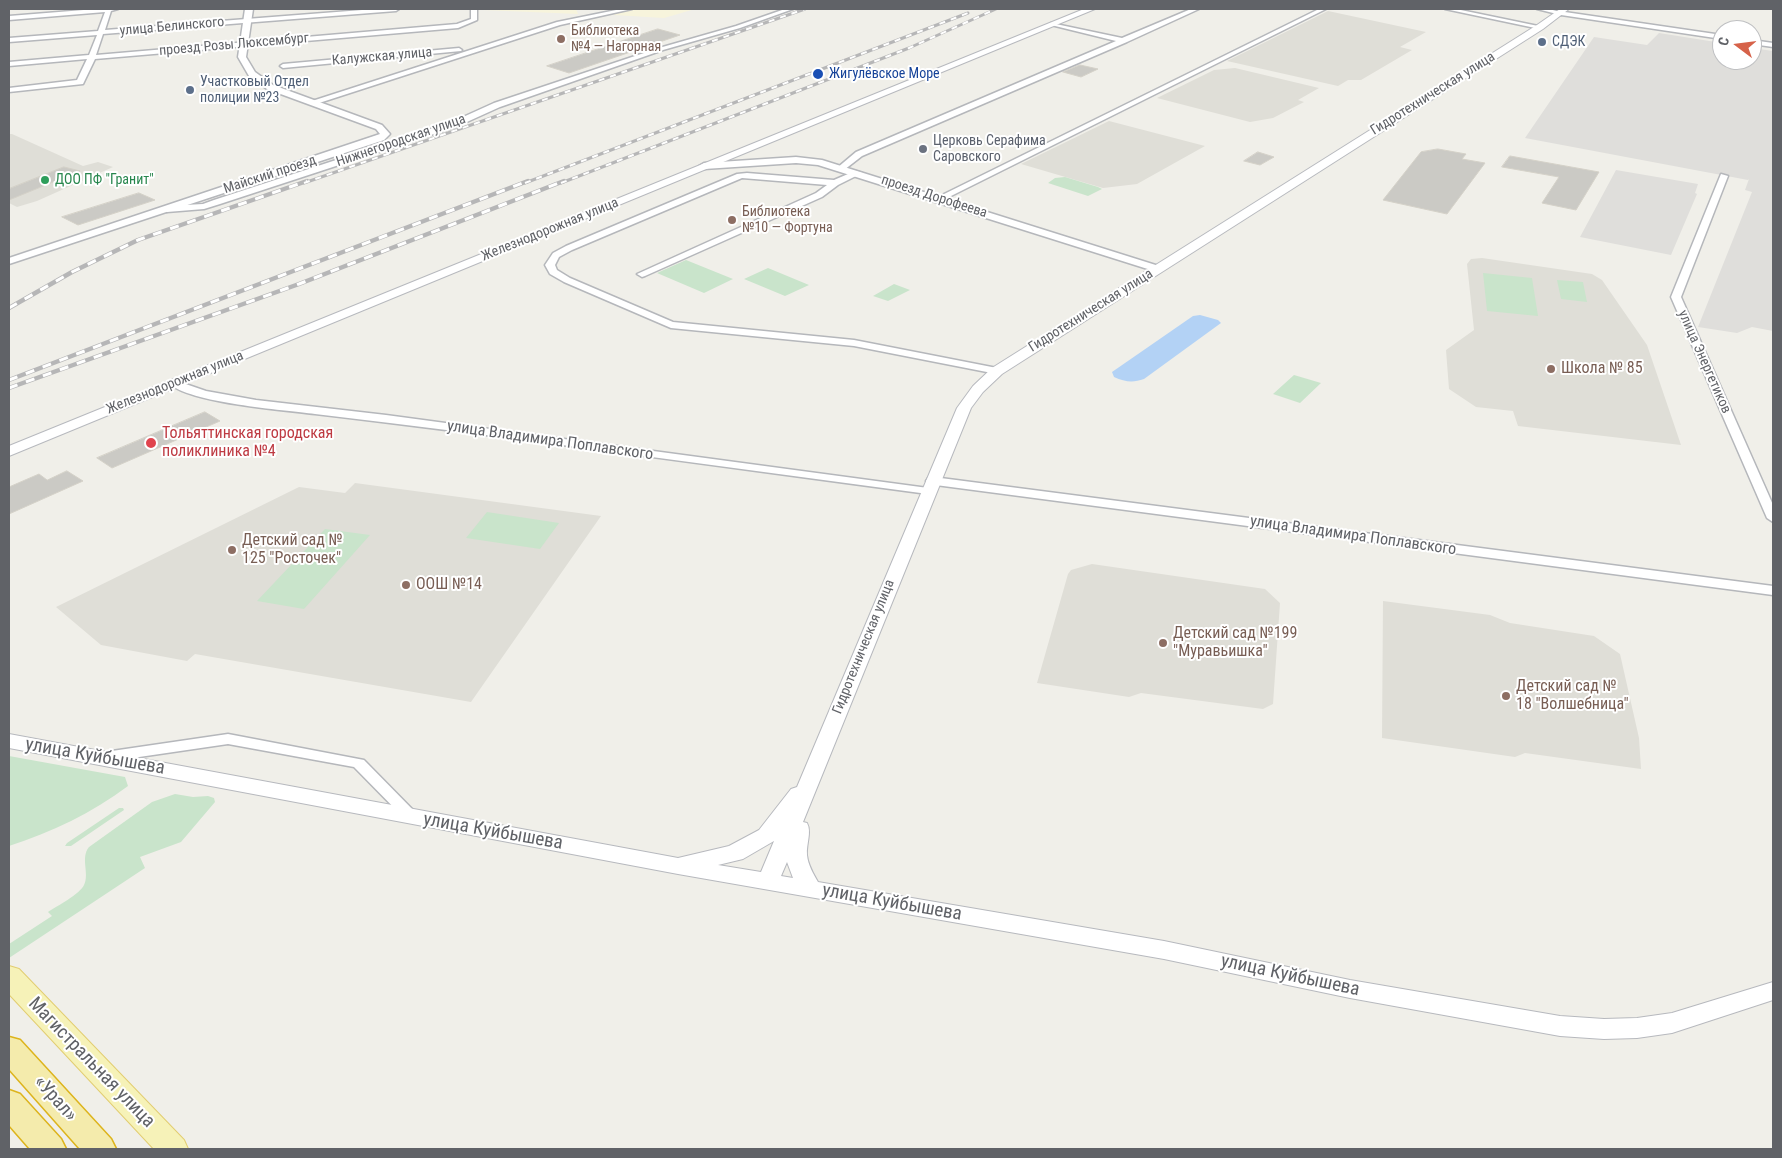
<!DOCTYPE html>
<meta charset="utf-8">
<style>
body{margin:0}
#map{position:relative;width:1782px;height:1158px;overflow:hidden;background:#f0efe9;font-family:"Roboto Condensed",sans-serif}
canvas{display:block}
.frame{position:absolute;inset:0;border:10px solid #606267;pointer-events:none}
.north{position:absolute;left:1712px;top:20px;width:50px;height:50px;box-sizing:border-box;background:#fff;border:1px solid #bfc0c2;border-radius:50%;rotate:285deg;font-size:14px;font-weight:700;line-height:20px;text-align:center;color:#606267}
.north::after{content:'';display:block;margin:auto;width:18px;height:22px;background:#d66249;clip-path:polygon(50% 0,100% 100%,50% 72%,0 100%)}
</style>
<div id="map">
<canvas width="1782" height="1158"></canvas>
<div class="frame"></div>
<div class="north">С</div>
</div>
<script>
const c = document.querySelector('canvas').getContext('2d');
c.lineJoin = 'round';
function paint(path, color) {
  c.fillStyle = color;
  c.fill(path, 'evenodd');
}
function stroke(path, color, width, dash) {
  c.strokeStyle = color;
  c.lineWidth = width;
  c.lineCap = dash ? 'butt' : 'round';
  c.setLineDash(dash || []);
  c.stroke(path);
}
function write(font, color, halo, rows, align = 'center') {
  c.font = font + ' "Roboto Condensed",sans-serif';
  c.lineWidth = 4;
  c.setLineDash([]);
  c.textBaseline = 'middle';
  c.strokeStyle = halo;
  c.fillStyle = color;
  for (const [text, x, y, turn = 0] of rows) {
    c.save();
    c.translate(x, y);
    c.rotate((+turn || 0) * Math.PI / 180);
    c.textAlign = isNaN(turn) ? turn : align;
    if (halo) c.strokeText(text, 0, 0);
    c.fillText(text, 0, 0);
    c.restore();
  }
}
paint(new Path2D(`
 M1659,33L1722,43V60H1752V48L1773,51V331L1752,327L1737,333L1698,327L1752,192L1745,190L1749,179L1748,180L1525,138L1594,37L1647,45Z
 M1616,170L1698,184L1695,193L1697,194L1671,255L1580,237Z`), '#dfdedb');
paint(new Path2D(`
 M1328,11L1426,32L1400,47L1412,50L1361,80H1348L1338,86L1227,61Z
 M1235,68L1319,88L1298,100L1304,102L1273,118L1250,122L1157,98L1214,70Z
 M1109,121L1205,146L1137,184L1103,188L1021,164Z
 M9,134H12L83,166L98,162L113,167L37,201L17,207L9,203Z
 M1482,258L1592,274L1602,280L1647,345L1681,445L1518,426L1513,411L1476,407L1449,389L1446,350L1474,330L1467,264L1471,259Z
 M355,483L601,516L471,702L195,654L187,661L101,645L56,607L299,487L345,493Z
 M1092,564L1265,589L1280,603L1273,704L1263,709L1141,693L1129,697L1037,683L1068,574L1071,570Z
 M1383,601L1490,615L1510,623L1594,636L1620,654L1639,738L1641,769L1525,753L1515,757L1382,738Z`), '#dfded7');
paint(new Path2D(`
 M1065,177L1098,187L1102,189L1088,196L1048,183L1055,178Z
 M686,260L733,279L704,293L657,273Z
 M768,268L809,285L785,296L744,279Z
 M1483,273L1532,278L1538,316L1487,311Z
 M1557,280L1583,282L1587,302L1561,299Z
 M894,284L910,290L888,301L873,296Z
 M1294,375L1321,383L1300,403L1273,394Z
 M487,512L559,523L540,549L466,538Z
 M325,529L370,535L304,609L257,601Z
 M9,756L125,777L128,786C92,813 52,832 9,846Z
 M175,794L193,797L208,796L214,798L215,802L181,842L140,857L145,868L9,958V944L52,916L48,912C57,906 80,894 84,885C90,874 80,858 89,847L152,802Z
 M119,808H123L124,810L71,846H65L67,843Z`), '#c9e4cb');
paint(new Path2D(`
 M483,9H576L578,14L483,10Z
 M610,9H695L664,18L614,15Z`), '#f7f4dc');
paint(new Path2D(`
 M1200,315L1218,320L1221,323L1144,379C1133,383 1125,382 1114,377L1112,372L1193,316Z`), '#b3d2f5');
const building = new Path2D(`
 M658,29L680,35L569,73L547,66Z
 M1080,65L1098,69L1081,77L1063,72Z
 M1438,149L1466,154L1462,159L1485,163L1447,214L1383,200L1421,152Z
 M1258,152L1274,157L1260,165L1244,161Z
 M1510,156L1599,172L1576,210L1542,203L1559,177L1502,167Z
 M64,167L80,171L9,200V189Z
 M139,193L155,200L78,225L62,217Z
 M205,412L220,421L112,468L97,458Z
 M67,471L83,481L9,514V487L39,474L47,480Z`);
paint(building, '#cbcac5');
stroke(building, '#d4d1c8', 1);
const minor = new Path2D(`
 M96,9H118L111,11L105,30L375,9H399L396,11L103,34L96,55L457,24L471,19V9H477V20L458,28L95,59L83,84L9,92V88L77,80L87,59L9,66V62L89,55L97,35L9,42V38L98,31L105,12L9,20V16Z
 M621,9H632L560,25L316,104L309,102L557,22Z
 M785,9H793L740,28L663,50L500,107L458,126L220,204L204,209L167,212L163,209L167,206L203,204L214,200L452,122L494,103L659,48L736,26Z
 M1191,9H1199L1127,42L862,156L844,170L837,168L856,152L1116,41L1051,25V23L1122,38Z
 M1319,9H1326L943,200L936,198Z
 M1445,9H1456L1543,27L1540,29Z
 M1537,9H1549L1564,13L1561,15Z
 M459,48L462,50L461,51L283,68L280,66L283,64Z
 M855,171L862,173L838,185L822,197L645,276L642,277L637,274L816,193L827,185L742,178L572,250L559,257L555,265L557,270L570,278L673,322L854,340L997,368L1001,369V373L997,374L854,346L671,328L564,282L550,274L545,265L553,253L566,246L737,174L747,173L834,180Z
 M1721,174L1728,176L1681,297L1773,505V522L1767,518L1671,297Z
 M174,380L206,391L256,400L386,415L928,488L934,491L928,494C724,467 520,438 315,414C285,410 188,403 169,383Z
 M228,734L364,760L419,816L416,820L411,821L406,820L354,767L228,744L105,762L100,760L98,757L100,754L105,752Z`);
const tertiary = new Path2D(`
 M245,9H253L246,57L255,72L273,85L382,125L390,134L384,140L9,264V258L380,134L376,129L267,89L249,76L238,57Z
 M1558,11L1722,35V39L1561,15H1558Z
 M1752,40L1773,43V47L1752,44Z
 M796,157L822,160L1162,267L1163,269L1158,272L1154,271L818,165L796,163L704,169L699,166L704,163Z
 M933,477L1773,586V595L928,484L926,481L928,478Z`);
const secondary = new Path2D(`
 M1084,9H1095L9,456V446Z
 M1560,9H1569L1543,29L1002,374L983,392L971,408L803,822L807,823C812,832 806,844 807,855C808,865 813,873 818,882L1164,941L1350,980L1560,1016L1604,1019L1637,1018L1672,1013L1773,982V1000L1672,1033L1637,1038L1604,1039L1560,1036L1350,998L1164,959L678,874L9,748V734L678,858L729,846L759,830L791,789L797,787L957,408L973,386L992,368L1537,25ZM774,841L761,872L718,865L743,859ZM787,862L793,878L781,876Z`);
const primary = new Path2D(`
 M9,966L19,969L184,1140L188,1149H154L9,994Z`);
const trunk = new Path2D(`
 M9,1037L20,1040L111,1139L116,1149H80L9,1069Z
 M9,1090L20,1094L61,1139L66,1149H30L9,1125Z`);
stroke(minor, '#b5b7bb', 3);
stroke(tertiary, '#b5b7bb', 3);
stroke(secondary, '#b7b9be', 2);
stroke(primary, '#e2cd70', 2);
stroke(trunk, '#ddb41c', 3);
paint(minor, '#fff');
paint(tertiary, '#fff');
paint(secondary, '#fff');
paint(primary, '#f6f2b8');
paint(trunk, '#f4ebac');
const railFar1 = new Path2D(`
 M304,183L805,9
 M525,183L968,13
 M561,183L909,48L996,9`);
const rail = new Path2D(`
 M9,308L72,272L138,240L307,181
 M9,380L528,181
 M9,388L299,284L564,181`);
stroke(railFar1, '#b6b6b7', 3);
stroke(rail, '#b6b6b7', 4.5);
stroke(railFar1, '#fff', 2, [6]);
stroke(rail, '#fff', 3, [9]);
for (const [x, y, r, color] of [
 [561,39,5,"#8d6e63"],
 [1542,42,5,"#5c6f8a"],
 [818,74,6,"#1a4fb4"],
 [190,90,5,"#5c6f8a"],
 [923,149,5,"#6b7280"],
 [45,180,5,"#2e9e5b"],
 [732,220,5,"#8d6e63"],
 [1551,369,5,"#8d6e63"],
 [151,443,6,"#e0444e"],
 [232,550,5,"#8d6e63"],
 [406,585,5,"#8d6e63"],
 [1163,643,5,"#8d6e63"],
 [1506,696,5,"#8d6e63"]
]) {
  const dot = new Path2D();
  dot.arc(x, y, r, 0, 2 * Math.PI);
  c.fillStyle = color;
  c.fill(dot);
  stroke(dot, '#fff', 2);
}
write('14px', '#606267', '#fff', [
 ["улица Белинского",172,27,-5],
 ["проезд Розы Люксембург",234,45,-5],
 ["Калужская улица",382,57,-5],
 ["Гидротехническая улица",1433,94,-32],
 ["Нижнегородская улица",401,141,-19],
 ["Майский проезд",270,175,-18],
 ["проезд Дорофеева",934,197,18],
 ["Железнодорожная улица",550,230,-22],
 ["Гидротехническая улица",1091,311,-32],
 ["улица Энергетиков",1704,362,66],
 ["Железнодорожная улица",175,383,-22],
 ["Гидротехническая улица",864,647,-68]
]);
write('14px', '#785e54', '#fff', [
 ["Библиотека",571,31],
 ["№4 — Нагорная",571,47],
 ["Библиотека",742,212],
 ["№10 — Фортуна",742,228]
], 'left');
write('14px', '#4e5e75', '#fff', [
 ["СДЭК",1552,42],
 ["Участковый Отдел",200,82],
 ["полиции №23",200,98]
], 'left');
write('14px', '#164399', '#fff', [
 ["Жигулёвское Море",829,74]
], 'left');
write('14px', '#5b616d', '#fff', [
 ["Церковь Серафима",933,141],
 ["Саровского",933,157]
], 'left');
write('14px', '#27864d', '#fff', [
 ["ДОО ПФ \"Гранит\"",55,180]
], 'left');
write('16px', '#785e54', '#fff', [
 ["Школа № 85",1561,369],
 ["Детский сад №",242,541],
 ["125 \"Росточек\"",242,559],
 ["ООШ №14",416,585],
 ["Детский сад №199",1173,634],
 ["\"Муравьишка\"",1173,652],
 ["Детский сад №",1516,687],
 ["18 \"Волшебница\"",1516,705]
], 'left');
write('16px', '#be3a42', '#fff', [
 ["Тольяттинская городская",162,434],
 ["поликлиника №4",162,452]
], 'left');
write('16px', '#606267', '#fff', [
 ["улица Владимира Поплавского",550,441,8],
 ["улица Владимира Поплавского",1353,536,8]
]);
write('19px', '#606267', '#fff', [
 ["улица Куйбышева",95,757,10],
 ["улица Куйбышева",493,832,10],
 ["улица Куйбышева",892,903,10],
 ["улица Куйбышева",1290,976,12],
 ["Магистральная улица",91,1063,46],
 ["«Урал»",55,1099,48]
]);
</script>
